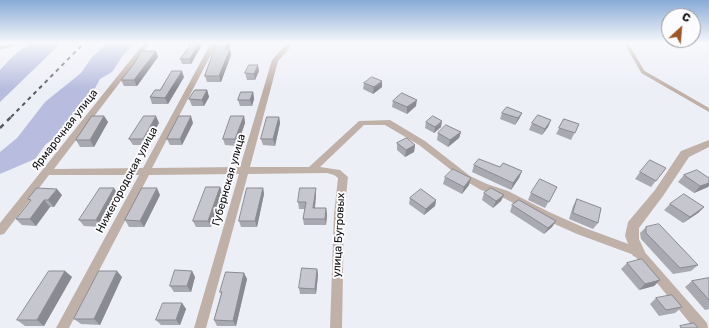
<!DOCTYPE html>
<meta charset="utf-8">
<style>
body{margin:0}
#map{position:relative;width:709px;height:328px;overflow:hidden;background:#edeff7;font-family:Rubik,sans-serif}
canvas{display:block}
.north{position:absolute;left:661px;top:8px;width:40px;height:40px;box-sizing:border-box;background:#fcfcfe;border:1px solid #9c9c9f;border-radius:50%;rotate:26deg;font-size:11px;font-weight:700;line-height:16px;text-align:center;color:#0d0d10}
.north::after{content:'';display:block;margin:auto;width:14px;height:18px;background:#9b5728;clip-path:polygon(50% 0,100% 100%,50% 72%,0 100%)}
</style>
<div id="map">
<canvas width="709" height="328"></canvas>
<div class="north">С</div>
</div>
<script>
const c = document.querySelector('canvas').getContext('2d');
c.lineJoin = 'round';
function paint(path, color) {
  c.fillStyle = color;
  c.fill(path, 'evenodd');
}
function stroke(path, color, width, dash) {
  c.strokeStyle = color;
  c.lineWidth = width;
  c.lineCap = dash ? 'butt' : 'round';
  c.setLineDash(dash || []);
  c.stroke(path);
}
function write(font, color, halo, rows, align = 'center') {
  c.font = font + ' Rubik,sans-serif';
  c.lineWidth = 4;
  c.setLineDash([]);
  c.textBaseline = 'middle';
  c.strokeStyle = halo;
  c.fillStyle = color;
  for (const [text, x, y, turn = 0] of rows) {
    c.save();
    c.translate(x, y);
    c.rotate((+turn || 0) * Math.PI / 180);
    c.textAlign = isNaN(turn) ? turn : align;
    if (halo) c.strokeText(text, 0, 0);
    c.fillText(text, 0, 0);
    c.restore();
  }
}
paint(new Path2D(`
 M30,43H61L0,102V70L13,56Z
 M107,43H136L124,54L112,72L100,79L87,103L63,133L46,144L35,159L0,174V152L17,138L45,102L81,73L92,57Z`), '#b8bddf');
stroke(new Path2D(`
 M626,43L643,72L709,110
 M0,48L18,43`), '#c0b1a8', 3.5);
paint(new Path2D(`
 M144,43H150L54,169L143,168L211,43H217L152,168L240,167L272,60L287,43H294L278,61L250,167H309L359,121L390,120L425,141L470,176L487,184L508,191L549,212L585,228L642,249L707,323L708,328H694L634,255L577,234L541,218L502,197L481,190L464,180L419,145L385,125H364L320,167L340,170L348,177L344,214L342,328H330L334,214L338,178L334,175L327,173L248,174L206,328H194L239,174L149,175L69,328H56L139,175H49L4,234L0,235V223Z`), '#c0b1a8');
paint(new Path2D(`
 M709,140V147L689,157L663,196L639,228V239L645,252L643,256L638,258L633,256L625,236L628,222L655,190L681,151Z`), '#c0b1a8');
stroke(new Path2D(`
 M11,117L84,43`), '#58595d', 2, [4, 4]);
stroke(new Path2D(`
 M0,128L12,116`), '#58595d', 2.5, [5, 5]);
paint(new Path2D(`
 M188,43H203L191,64H182L180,59L189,47Z
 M231,44L229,49H230L231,55L221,82H207L205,76Z
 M156,51L158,57L137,86H124L121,80L133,65Z
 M259,71L255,80H247L245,73Z
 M184,77L168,104H152L150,97L160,90Z
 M364,83L382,87L373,94L363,89Z
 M207,90L209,97L204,106H192L189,99Z
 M253,92L254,99L252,106H240L238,100Z
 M393,101L416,106L407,114L392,107Z
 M502,113H522L519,119L515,125L500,119Z
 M104,116L108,122L94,147H80L76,140Z
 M244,116L245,123L237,146L225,145L223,139Z
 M279,117L280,123L275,146L263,145L261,139Z
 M564,119L579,124L571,140L556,134Z
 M551,120L548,127L542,135L529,130L532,123Z
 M426,122L441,127L434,133L425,128Z
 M159,123L146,145H133L129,139Z
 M193,123L182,145H170L167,139Z
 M461,132L459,138L448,147L437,140L438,133Z
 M397,143L415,145L414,152L405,157L397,150Z
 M474,165L500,167L522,171L519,178L511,190L472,172Z
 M666,168L651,187L635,179L640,172Z
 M684,175L708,187L694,193L678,182Z
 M445,177L469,185L462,194L443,184Z
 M220,187L223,194L211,227H196L193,221Z
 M557,187L545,208L528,200L531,193Z
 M263,188L264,194L257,227H241L239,221Z
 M484,193L501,201L493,208L482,200Z
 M118,194L101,227L84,226L79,220Z
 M62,195L54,207H50L36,226L22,225L16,219L30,201L28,199Z
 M160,195L144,227H129L125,220Z
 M316,195L315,208H326L327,215L326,225H304L303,219L305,209H299L298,202Z
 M410,198L436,200L435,206L424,215L409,204Z
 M577,199L598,223L593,229L569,219L573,206Z
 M670,204L704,207L698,213L683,223L664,210Z
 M512,205L556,221L552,227L544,234L510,212Z
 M646,227L698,265L691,271L673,274L641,239L640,233Z
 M627,263L660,280L654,286L639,290L621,269Z
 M317,269L318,275L316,294H300L299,288Z
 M65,271L72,277L44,326H25L17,320Z
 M192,271L195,277L191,292H174L170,286Z
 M244,273L247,279L236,326H217L214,320L221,294L220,292Z
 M122,277L100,325L81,324L74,319Z
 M709,278V309L705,310L685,287L692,281Z
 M656,298L682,307L675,313L659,316L650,304Z
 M182,303L186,309L180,325H161L156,320Z`), '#a9aab1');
paint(new Path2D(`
 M199,43H203L191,64L190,59Z
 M227,43H231V44L226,55L225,49Z
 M230,49L231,55L221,82L219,76Z
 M156,51L158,57L137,86L134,80Z
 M258,65L259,71L255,80L254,74Z
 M182,71L184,77L168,104L165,98Z
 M382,81V87L373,94L374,87Z
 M207,90L209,97L204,106L202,100Z
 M253,92L254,99L252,106L250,100Z
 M417,100L416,106L407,114V107Z
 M522,113L519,119L515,125L518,118Z
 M104,116L108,122L94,147L90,140Z
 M156,116L159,123L146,145L143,139Z
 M191,116L193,123L182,145L180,139Z
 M244,116L245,123L237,146L235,139Z
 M279,117L280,123L275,146L273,139Z
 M551,120L548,127L542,135L545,129Z
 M442,121L441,127L434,133L435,127Z
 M461,132L459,138L448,147L450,140Z
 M415,145L414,152L405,157L406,150Z
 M522,171L519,178L511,190L513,183Z
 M471,178L469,185L462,194L464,187Z
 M709,183V186L708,187L694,193L700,186Z
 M220,187L223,194L211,227L208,221Z
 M114,188L118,194L101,227L96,220Z
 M157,188L160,195L144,227L140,221Z
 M263,188L264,194L257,227L255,221Z
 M316,188V195L314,215L313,208Z
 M57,189L62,195L54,207L48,200Z
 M504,195L501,201L493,208L496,201Z
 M44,200L50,207L36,226L30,219Z
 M436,200L435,206L424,215L426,209Z
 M704,207L698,213L683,223L690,217Z
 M326,208L327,215L326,225L325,219Z
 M556,221L552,227L544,234L548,228Z
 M317,269L318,275L316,294L315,289Z
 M65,271L72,277L44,326L37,320Z
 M117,271L122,277L100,325L94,319Z
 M192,271L195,277L191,292L187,286Z
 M244,273L247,279L236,326L233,321Z
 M660,280L654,286L639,290L645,284Z
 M182,303L186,309L180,325L176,320Z`), '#8a8b90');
const building = new Path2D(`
 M188,43H199L190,59H180L191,44Z
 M217,43H227L225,49H230L219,76H205Z
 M142,51H156L134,80H121L133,65Z
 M249,65H258L254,74L245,73Z
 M172,71H182L165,98L150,97L155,90H160Z
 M372,77L382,81L374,87L364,83Z
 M195,90H207L202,100L189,99Z
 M241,92H253L250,100H238Z
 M402,93L417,100L407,107L393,101Z
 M507,107L522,113L518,118L502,113Z
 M538,115L551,120L545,129L532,123Z
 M92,116H104L90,140H76Z
 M144,116H156L143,139H129Z
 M179,116H191L180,139H167Z
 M231,116H244L235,139H223Z
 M433,116L442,121L435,127L426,122Z
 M267,117H279L273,139H261Z
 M564,119L579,124L575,133L559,128Z
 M446,125L461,132L450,140L438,133Z
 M407,138L415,145L406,150L397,143Z
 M479,159L500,167L503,163L522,171L513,183L474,165Z
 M650,160L666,168L656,181L640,172Z
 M453,169L471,178L464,187L445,177Z
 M697,170L709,178V183L700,186L684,175Z
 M540,179L557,187L549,202L531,193Z
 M206,187H220L208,221H193Z
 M37,188L57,189L48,200H44L30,219H16L31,200L28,199Z
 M100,188H114L96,220H79Z
 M142,188H157L140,221L125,220Z
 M247,188H263L255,221H239Z
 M300,188H316L313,208H326L325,219H303L306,202H298Z
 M491,188L504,195L496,201L484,193Z
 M421,189L436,200L426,209L410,198Z
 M684,194L704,207L690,217L670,204Z
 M577,199L601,208L598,223L573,213Z
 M519,200L556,221L548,228L512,205Z
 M659,224L698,265L680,268L646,233V227Z
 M642,259L660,280L645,284L627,263Z
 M302,268L317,269L315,289L299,288Z
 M175,270L192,271L187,286H170Z
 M49,271H65L37,320H17Z
 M99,271H117L94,319H74Z
 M226,272L244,273L233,321L214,320L222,292H220Z
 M709,278V300L692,281Z
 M672,295L682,307L666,310L656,298Z
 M163,303H182L176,320H156Z
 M694,323L698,328H681L680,326Z`);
paint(building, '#c5c6ce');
stroke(building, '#8a8b90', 1);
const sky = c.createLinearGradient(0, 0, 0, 89);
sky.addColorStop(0, '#87aad6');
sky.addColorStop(0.48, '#f7f8fb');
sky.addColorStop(1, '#f7f8fb00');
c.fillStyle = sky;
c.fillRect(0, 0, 709, 89);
write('11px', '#0d0d10', '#fcfcfe', [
 ["Ярмарочная улица",65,130,-52],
 ["Нижегородская улица",127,180,-62],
 ["Губернская улица",229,180,-74],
 ["улица Бугровых",339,235,-87]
]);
</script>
